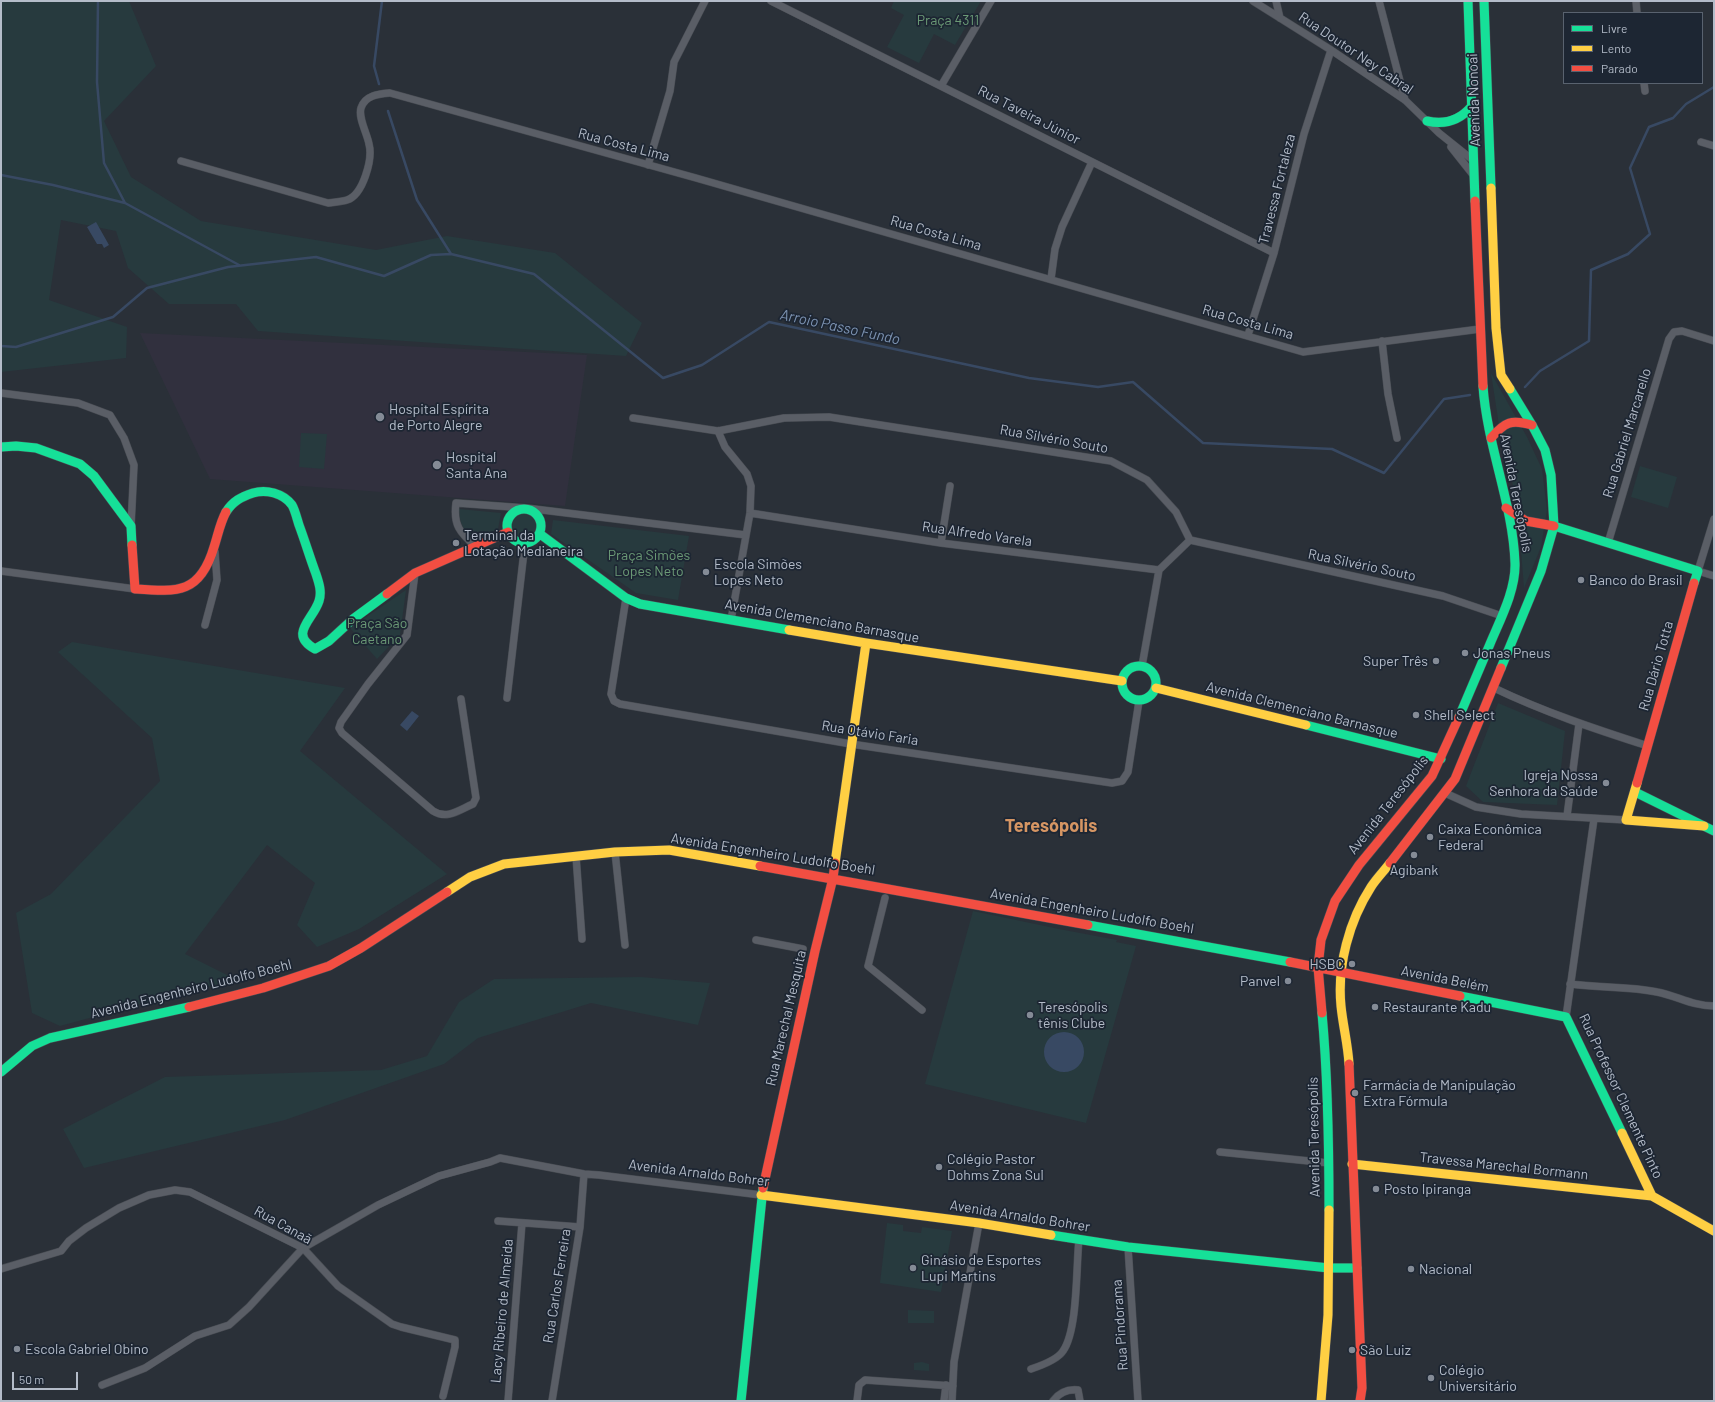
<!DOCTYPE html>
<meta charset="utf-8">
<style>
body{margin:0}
#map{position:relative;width:1715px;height:1402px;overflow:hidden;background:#2a3038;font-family:Barlow,sans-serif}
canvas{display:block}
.frame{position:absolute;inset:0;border:2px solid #b4bcc9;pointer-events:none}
.legend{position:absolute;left:1563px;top:12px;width:140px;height:72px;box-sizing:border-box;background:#1d2633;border:1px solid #59626f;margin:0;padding:5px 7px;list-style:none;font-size:12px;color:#b4bcc9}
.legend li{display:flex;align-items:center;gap:8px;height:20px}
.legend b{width:20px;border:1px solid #59626f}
.scale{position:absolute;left:12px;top:1372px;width:66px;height:18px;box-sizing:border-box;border:2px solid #b4bcc9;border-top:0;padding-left:5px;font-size:12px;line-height:14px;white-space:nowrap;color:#b4bcc9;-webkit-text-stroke:3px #1d2633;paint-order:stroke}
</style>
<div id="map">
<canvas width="1715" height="1402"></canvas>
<div class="frame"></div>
<ul class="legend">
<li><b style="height:5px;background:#16e098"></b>Livre</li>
<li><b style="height:5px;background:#ffcf43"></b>Lento</li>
<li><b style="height:5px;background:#f24e42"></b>Parado</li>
</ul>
<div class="scale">50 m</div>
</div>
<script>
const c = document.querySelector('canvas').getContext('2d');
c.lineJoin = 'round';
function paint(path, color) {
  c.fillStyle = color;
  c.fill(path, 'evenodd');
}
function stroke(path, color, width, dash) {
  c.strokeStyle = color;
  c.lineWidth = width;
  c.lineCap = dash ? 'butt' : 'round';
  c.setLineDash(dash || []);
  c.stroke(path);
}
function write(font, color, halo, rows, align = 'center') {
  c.font = font + ' Barlow,sans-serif';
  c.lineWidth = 3.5;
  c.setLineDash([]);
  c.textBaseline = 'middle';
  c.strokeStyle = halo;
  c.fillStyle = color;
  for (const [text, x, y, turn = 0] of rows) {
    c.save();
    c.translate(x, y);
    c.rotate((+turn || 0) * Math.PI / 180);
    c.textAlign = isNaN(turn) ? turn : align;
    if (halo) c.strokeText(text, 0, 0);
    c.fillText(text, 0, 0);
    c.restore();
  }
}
paint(new Path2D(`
 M140,333L587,355L565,506L210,479Z`), '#31303e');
paint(new Path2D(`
 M1,1H129L156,66L104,121L131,177L201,221L376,250L447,236L555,253L642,323L626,356L258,331L236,304H169L128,268L116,231L61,220L49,300L127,327L126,358L1,372Z
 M894,1H981L955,45L934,34L919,63L887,47L904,15L891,8Z
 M1491,373L1527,437L1542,469L1547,510L1541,547L1524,588L1517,500L1502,445Z
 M301,433L327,434L324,469L299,467Z
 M1640,466L1677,477L1668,508L1631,497Z
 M459,509L501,513L498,529L476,540C464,533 459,523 459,509Z
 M510 526a14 14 0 1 1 28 0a14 14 0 1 1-28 0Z
 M553,520L689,536L678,600L636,593L551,534Z
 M406,590L400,635L377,659L350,628Z
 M72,642L345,688L300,751L447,874L359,929L317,947L297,925L315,883L267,845L185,954L237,980L185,992L60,1026L32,1013L16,913L51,894L160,781L152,738L58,652Z
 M1498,703L1565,731L1557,805L1483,802L1466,786Z
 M973,911L1059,929L1117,940L1116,942L1136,946L1086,1123L925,1084Z
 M641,977L710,983L698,1025L591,1003L478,1038L444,1064L285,1120L84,1168L63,1129L165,1077L381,1070L427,1056L459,1002L494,979Z
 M887,1223L903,1225V1231L921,1233L922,1227L952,1231L941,1292L880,1283Z
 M908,1310L934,1311V1323H908Z
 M922,1362L929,1364V1371L914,1370V1363Z`), '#273a3e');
paint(new Path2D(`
 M96,222L109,245L104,248L102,244H97L87,227Z
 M412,711L419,716L407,731L400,725Z
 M1044 1052a20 20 0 1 1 40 0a20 20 0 1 1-40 0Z`), '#384963');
stroke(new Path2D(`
 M98,1L97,82L104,163L125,203
 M379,84L374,66L382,1
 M388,111L417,200L451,254
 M1,175L53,185L125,203L239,265
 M1,346L16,347L113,317L147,288L228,267L316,257L384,276L431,255L451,254L534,274L663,378L702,365L769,322L1029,378L1098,387L1133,382L1203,443L1332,449L1384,473L1444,399L1470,395
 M1525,387L1540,371L1589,341L1591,270L1628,254L1650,234L1630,168L1649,127L1673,118L1686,104L1714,87`), '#384963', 2.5);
const street = new Path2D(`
 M771,1L1274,253
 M1253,1L1331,50L1405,100L1439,133L1474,161
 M1276,1L1280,18
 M1379,1L1405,100
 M1636,1L1637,13
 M1644,83L1645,91
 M941,86L991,1
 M1701,142L1714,146
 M1451,147L1474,176
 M181,161L328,203C334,202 341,202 347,200C363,195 373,159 369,144C367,133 358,118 361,108C365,95 379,94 390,93L696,178L1303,352L1480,329
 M648,165L670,91L674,62L705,1
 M1051,279L1055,249L1062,227L1092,162
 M1248,335L1274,253L1304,134L1331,50
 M1382,341L1388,394L1397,438
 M1,393L78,403L110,415L124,438L134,465L131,526
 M633,418L718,431L784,418L829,417L1111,461L1147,480L1176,512L1190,540L1443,596L1502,616
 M718,431L725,447L747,474L751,486L750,513L731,620
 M750,513L941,543L1159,570
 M1714,519L1698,571L1714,576
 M941,543L950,486
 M1608,543L1669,339L1674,332L1682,331L1714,341
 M476,547C460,533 453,525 456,503L526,508L746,535
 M1159,570L1190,540
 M1,571L135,589
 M415,573L407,635L368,684L341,722L339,728L342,733L433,811C447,820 459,810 473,804L476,798L461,699
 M626,598L611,694L614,701L620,704L851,744L1112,783L1122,781L1128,772L1139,701
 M205,625L217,580L215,552
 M1142,666L1159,570
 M1494,688C1544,712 1595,729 1648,746
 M507,698L525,543
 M1445,793L1476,807L1521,814L1626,820
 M1567,816L1579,724
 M615,852L625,945
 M576,856L582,939
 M885,898L868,966L922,1010
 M756,940L803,949
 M1570,984C1599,988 1629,986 1657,992C1678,996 1692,1006 1714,1006
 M1566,1017L1594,819
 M1220,1152L1329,1163
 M498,1221L580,1227
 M1128,1247L1138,1401
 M1,1269L61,1251L69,1241L86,1228L119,1208L149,1195L175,1190L190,1192L303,1248L338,1286L392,1324L401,1327L455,1340V1347L443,1396
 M1031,1369C1040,1366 1058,1359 1063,1351C1078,1330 1076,1267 1079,1239
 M102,1385L145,1368L195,1336L229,1325L249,1307L303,1248L378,1205L439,1176L490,1162L500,1158L584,1174L599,1175L761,1195
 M508,1401L522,1223
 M552,1401L580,1227L584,1174
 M857,1401L859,1385L865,1380L953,1386
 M944,1401L946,1385
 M952,1401L954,1362L979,1223
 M1053,1401C1059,1393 1068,1389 1078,1390L1080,1401`);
const fast = new Path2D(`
 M1468,1L1475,201
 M1484,1L1491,188
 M1427,121C1445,125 1459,121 1471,107
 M1,447L16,446L36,448L80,464L94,476L131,526L132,545
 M507 526a17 17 0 1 1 34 0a17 17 0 1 1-34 0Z
 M226,512C233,501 241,497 253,493C266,489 283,493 292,505C295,510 297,519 299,525C305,541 310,558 316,574C319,583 322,592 319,601C313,620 288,634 315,649L329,641L353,619L387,594
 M1554,526L1698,571L1694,583
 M540,534L626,598L640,604L789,630
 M1122 683a17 17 0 1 1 34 0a17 17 0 1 1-34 0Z
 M1501,668L1541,571L1554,526L1551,475L1545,450L1532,425L1510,389
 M1459,717C1469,693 1480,668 1490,644C1500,620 1516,590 1515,563C1513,504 1487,446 1483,386
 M1306,725L1441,759
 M1635,792L1714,831
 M1088,925L1290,962
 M1460,996L1566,1017L1622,1133
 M1322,1013C1328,1079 1329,1144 1329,1210
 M1,1072L32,1046L50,1038L189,1007
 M1051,1235L1128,1247L1329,1268H1357
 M741,1401L763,1188`);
const slow = new Path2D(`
 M1491,188L1496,328L1501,375L1510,389
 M789,630L866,643L1122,681
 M1156,688L1306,725
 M1637,783L1626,820L1704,826
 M835,863L866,643
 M447,892L470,877L504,864L615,852L669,850L760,866
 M1349,1064C1348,1045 1343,1026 1341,1006C1337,966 1349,921 1371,887C1376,879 1384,871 1390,863
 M1622,1133L1652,1196L1714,1231
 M1352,1164L1652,1196
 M761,1195L979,1223L1051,1235
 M1321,1401L1328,1315L1329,1210`);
const jam = new Path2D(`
 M1475,201L1483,386
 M1491,438C1505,422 1511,419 1532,425
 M1506,508L1526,521L1554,526
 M132,545L135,589C178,592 200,594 214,547C218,535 220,523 226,512
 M387,594L415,573L508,532
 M1637,783L1694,583
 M1390,863L1455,779L1501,668
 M760,866L1088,925
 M1290,962L1460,996
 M189,1007L263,988L329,966L361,948L447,892
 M1322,1013L1318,967L1321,940L1335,901L1359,865L1432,776L1459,717
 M1349,1064L1362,1388L1360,1401
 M763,1188L815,951L833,878L835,863`);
stroke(street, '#484c53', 8);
stroke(fast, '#484c53', 10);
stroke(slow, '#484c53', 10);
stroke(jam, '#484c53', 10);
stroke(street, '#5a5e66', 7);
stroke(fast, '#16e098', 9);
stroke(slow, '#ffcf43', 9);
stroke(jam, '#f24e42', 9);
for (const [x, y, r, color] of [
 [380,417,5,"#848b96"],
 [437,465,5,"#848b96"],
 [456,543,4,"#848b96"],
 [706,572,4,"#848b96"],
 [1581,580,4,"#848b96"],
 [1465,653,4,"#848b96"],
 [1436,661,4,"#848b96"],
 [1416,715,4,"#848b96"],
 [1606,783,4,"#848b96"],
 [1430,837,4,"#848b96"],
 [1414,855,4,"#848b96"],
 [1352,964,4,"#848b96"],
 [1288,981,4,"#848b96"],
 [1375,1007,4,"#848b96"],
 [1030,1015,4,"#848b96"],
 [1355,1093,4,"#848b96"],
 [939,1167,4,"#848b96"],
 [1376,1189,4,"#848b96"],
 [913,1268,4,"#848b96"],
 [1411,1269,4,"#848b96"],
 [17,1349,4,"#848b96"],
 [1352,1350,4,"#848b96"],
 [1431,1378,4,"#848b96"]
]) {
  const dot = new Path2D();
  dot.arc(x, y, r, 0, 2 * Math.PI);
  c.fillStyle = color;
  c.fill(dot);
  stroke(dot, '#1d2633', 1.5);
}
write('14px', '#6b9a76', '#1d2633', [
 ["Praça 4311",948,20],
 ["Praça Simões",649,555],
 ["Lopes Neto",649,571],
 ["Praça São",377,623],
 ["Caetano",377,639]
]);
write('14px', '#b4bcc9', '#1d2633', [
 ["Rua Doutor Ney Cabral",1356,53,34],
 ["Avenida Nonoai",1474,100,-92],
 ["Rua Taveira Júnior",1029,115,27],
 ["Rua Costa Lima",624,145,15],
 ["Travessa Fortaleza",1277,189,-76],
 ["Rua Costa Lima",936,233,16],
 ["Rua Costa Lima",1248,322,16],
 ["Rua Gabriel Marcarello",1627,433,-73],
 ["Rua Silvério Souto",1054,439,10],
 ["Avenida Teresópolis",1516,493,79],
 ["Rua Alfredo Varela",977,534,8],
 ["Rua Silvério Souto",1362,565,12],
 ["Avenida Clemenciano Barnasque",822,621,10],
 ["Rua Dário Totta",1656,666,-74],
 ["Avenida Clemenciano Barnasque",1302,710,14],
 ["Rua Otávio Faria",870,733,9],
 ["Avenida Teresópolis",1388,805,-52],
 ["Avenida Engenheiro Ludolfo Boehl",773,854,9],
 ["Avenida Engenheiro Ludolfo Boehl",1092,911,10],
 ["Avenida Belém",1445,979,11],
 ["Avenida Engenheiro Ludolfo Boehl",191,989,-14],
 ["Rua Marechal Mesquita",786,1018,-77],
 ["Rua Professor Clemente Pinto",1621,1096,65],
 ["Avenida Teresópolis",1314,1137,-91],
 ["Travessa Marechal Bormann",1504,1166,6],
 ["Avenida Arnaldo Bohrer",699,1173,7],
 ["Avenida Arnaldo Bohrer",1020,1216,9],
 ["Rua Canaã",283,1225,29],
 ["Rua Carlos Ferreira",557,1286,-81],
 ["Lacy Ribeiro de Almeida",502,1311,-85],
 ["Rua Pindorama",1120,1325,-94]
]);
write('14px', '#b4bcc9', '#1d2633', [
 ["Hospital Espírita",389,409],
 ["de Porto Alegre",389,425],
 ["Hospital",446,457],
 ["Santa Ana",446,473],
 ["Terminal da",464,535],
 ["Lotação Medianeira",464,551],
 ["Escola Simões",714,564],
 ["Lopes Neto",714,580],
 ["Banco do Brasil",1589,580],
 ["Jonas Pneus",1473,653],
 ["Super Três",1428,661,"right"],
 ["Shell Select",1424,715],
 ["Igreja Nossa",1598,775,"right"],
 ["Senhora da Saúde",1598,791,"right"],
 ["Caixa Econômica",1438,829],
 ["Federal",1438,845],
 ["Agibank",1414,870,"center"],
 ["HSBC",1344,964,"right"],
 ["Panvel",1280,981,"right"],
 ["Teresópolis",1038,1007],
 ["tênis Clube",1038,1023],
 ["Restaurante Kadu",1383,1007],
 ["Farmácia de Manipulação",1363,1085],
 ["Extra Fórmula",1363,1101],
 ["Colégio Pastor",947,1159],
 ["Dohms Zona Sul",947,1175],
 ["Posto Ipiranga",1384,1189],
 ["Ginásio de Esportes",921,1260],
 ["Lupi Martins",921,1276],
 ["Nacional",1419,1269],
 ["Escola Gabriel Obino",25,1349],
 ["São Luiz",1360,1350],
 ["Colégio",1439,1370],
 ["Universitário",1439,1386]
], 'left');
write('italic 15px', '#7c92b1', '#1d2633', [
 ["Arroio Passo Fundo",840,327,12]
]);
write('bold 18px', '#d59563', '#1d2633', [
 ["Teresópolis",1051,826]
]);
</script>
